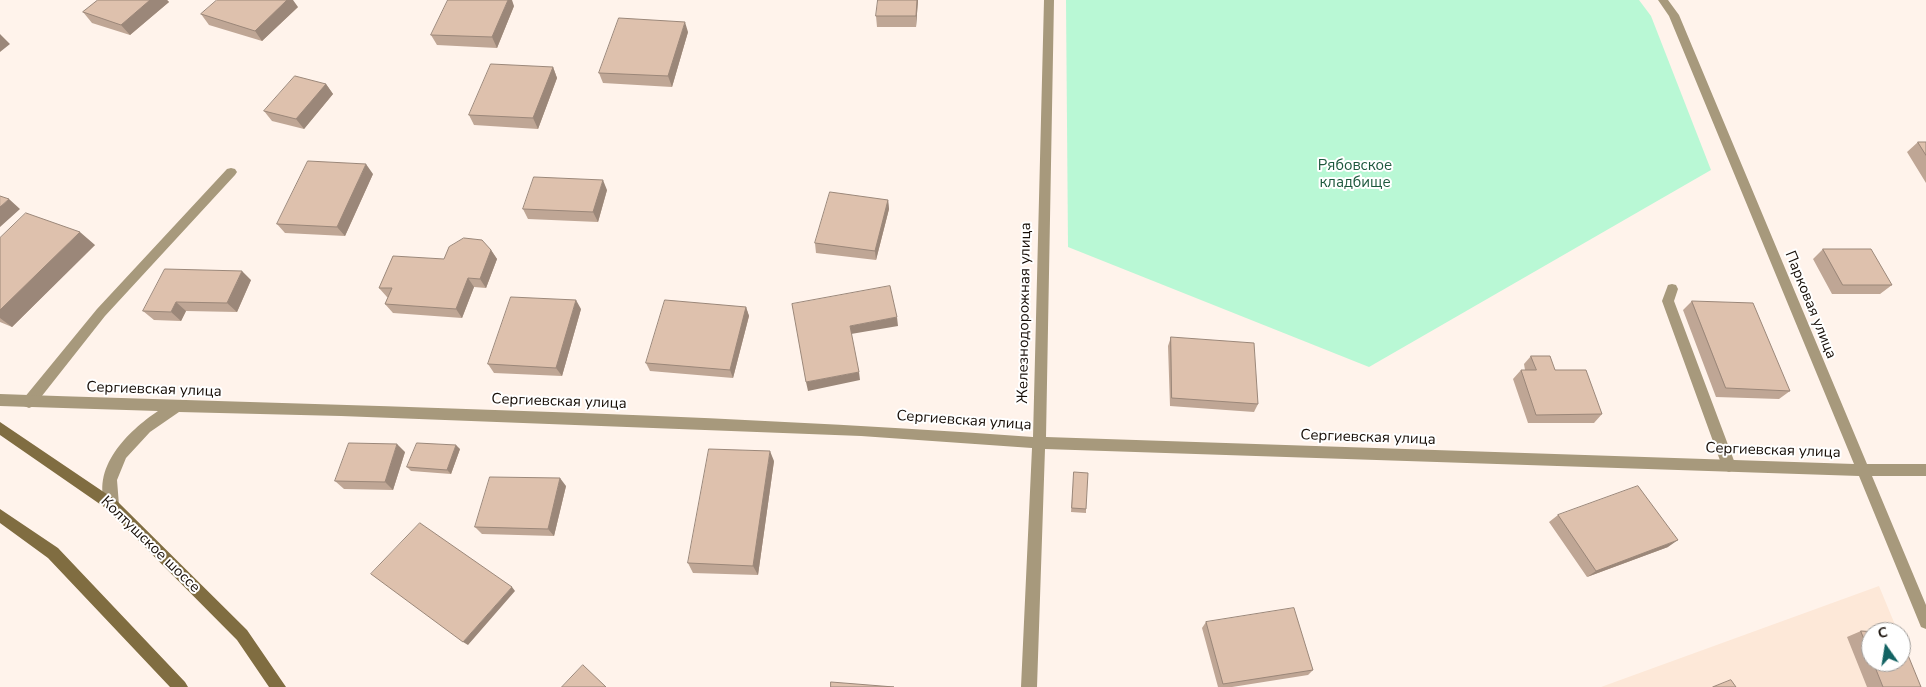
<!DOCTYPE html>
<meta charset="utf-8">
<style>
body{margin:0}
#map{position:relative;width:1926px;height:687px;overflow:hidden;background:#fff3eb;font-family:"Nunito Sans",sans-serif}
canvas{display:block}
.north{position:absolute;left:1861px;top:622px;width:50px;height:50px;box-sizing:border-box;background:#fff;border:1px solid #a29e9b;border-radius:50%;rotate:347deg;font-size:14px;font-weight:700;line-height:20px;text-align:center;color:#160d06}
.north::after{content:'';display:block;margin:auto;width:18px;height:22px;background:#136363;clip-path:polygon(50% 0,100% 100%,50% 72%,0 100%)}
</style>
<div id="map">
<canvas width="1926" height="687"></canvas>
<div class="north">С</div>
</div>
<script>
const c = document.querySelector('canvas').getContext('2d');
c.lineJoin = 'round';
function paint(path, color) {
  c.fillStyle = color;
  c.fill(path, 'evenodd');
}
function stroke(path, color, width, dash) {
  c.strokeStyle = color;
  c.lineWidth = width;
  c.lineCap = dash ? 'butt' : 'round';
  c.setLineDash(dash || []);
  c.stroke(path);
}
function write(font, color, halo, rows, align = 'center') {
  c.font = font + ' "Nunito Sans",sans-serif';
  c.lineWidth = 4;
  c.setLineDash([]);
  c.textBaseline = 'middle';
  c.strokeStyle = halo;
  c.fillStyle = color;
  for (const [text, x, y, turn = 0] of rows) {
    c.save();
    c.translate(x, y);
    c.rotate((+turn || 0) * Math.PI / 180);
    c.textAlign = isNaN(turn) ? turn : align;
    if (halo) c.strokeText(text, 0, 0);
    c.fillText(text, 0, 0);
    c.restore();
  }
}
paint(new Path2D(`
 M1879,586L1898,632H1871V662H1901V639L1921,687H1601Z`), '#fde8d8');
paint(new Path2D(`
 M1066,0H1639L1651,16L1711,170L1369,367L1068,247Z`), '#b9f8d5');
paint(new Path2D(`
 M231,168L235,169L237,172L235,175L105,316L34,406L29,408L24,406L23,402L24,398L97,309L227,169Z
 M1672,284L1676,285L1678,289L1674,301L1736,466L1734,470L1729,472L1724,470L1722,466L1662,301L1668,285Z`), '#a7997c');
paint(new Path2D(`
 M1044,0H1054L1046,437L1854,464L1669,16L1658,0H1668L1679,15L1867,464H1926V476H1872L1926,605V629L1921,627L1859,476L1045,449L1037,687H1021L1032,448L861,436L341,416L179,412L150,432L126,458L117,480L119,505L117,509L112,511L107,509C89,469 128,431 158,411L0,406V394C344,406 689,412 1033,437Z`), '#a7997c');
paint(new Path2D(`
 M0,422L117,501L247,630L286,687H269L237,640L107,509L0,435Z
 M0,509L58,548L185,682L188,687H170L48,558L0,523Z`), '#806d41');
paint(new Path2D(`
 M98,0H167L169,2L130,35L92,23L83,12Z
 M918,0L916,27H877L876,16Z
 M514,6L497,48L437,45L431,35Z
 M298,7L262,41L209,25L201,14Z
 M688,32L672,87L603,83L599,73Z
 M553,67L557,78L538,129L474,125L469,115Z
 M326,84L333,94L304,129L272,121L264,111Z
 M1918,142H1926V183L1907,152Z
 M373,174L345,236L285,233L277,224Z
 M607,190L598,222L528,219L523,209Z
 M888,200L889,209L876,260L816,253L815,243Z
 M0,238L95,245L12,327L0,322Z
 M1823,249L1892,285L1880,294H1832L1813,259Z
 M491,250L497,259L486,288L474,287L462,318L393,313L385,304L388,297H387L379,288L444,259Z
 M251,280L237,312L186,311L181,321L154,320L143,311Z
 M1692,301L1790,391L1779,399L1716,397L1683,310Z
 M746,307L749,316L733,378L650,371L646,363Z
 M581,309L562,376L494,373L488,364Z
 M1171,337L1258,404L1254,412L1170,406L1168,346Z
 M1531,356L1555,370L1602,414L1594,423H1528L1513,379L1521,370H1525L1524,364Z
 M460,449L451,474L411,471L407,467Z
 M405,452L393,490L344,489L335,481Z
 M774,461L758,575L693,573L688,563Z
 M1074,472L1086,509V513L1071,512Z
 M566,486L554,536L482,534L475,527Z
 M1558,515L1668,547L1587,577L1549,522Z
 M1206,622L1313,670L1308,675L1232,687H1218L1202,628Z
 M1861,631L1871,632V662H1901L1921,687H1867L1847,637Z`), '#bfa695');
paint(new Path2D(`
 M150,0H167L169,2L130,35L121,25Z
 M287,0H293L298,7L262,41L255,31Z
 M508,0H512L514,6L497,48L492,37Z
 M917,0H918L916,27V16Z
 M685,22L688,32L672,87L668,76Z
 M0,34L10,44L0,52Z
 M553,67L557,78L538,129L533,118Z
 M326,84L333,94L304,129L296,119Z
 M366,164L373,174L345,236L337,227Z
 M603,180L607,190L598,222L593,212Z
 M9,199L20,209L0,227V207Z
 M888,200L889,209L876,260L875,251Z
 M80,232L95,245L12,327L0,318V310Z
 M491,250L497,259L486,288L480,279Z
 M242,271L251,280L237,312L227,303Z
 M468,278L474,287L462,318L456,309Z
 M576,300L581,309L562,376L556,368Z
 M176,302L186,311L181,321L171,312Z
 M746,307L749,316L733,378L730,370Z
 M897,317L898,326L851,334L850,326Z
 M859,372L860,380L808,391L806,382Z
 M397,444L405,452L393,490L385,482Z
 M456,445L460,449L451,474L447,470Z
 M770,451L774,461L758,575L753,566Z
 M560,478L566,486L554,536L548,529Z
 M1678,540L1668,547L1587,577L1596,571Z
 M512,587L515,591L468,645L463,642Z`), '#9b8779');
const building = new Path2D(`
 M98,0H150L121,25L83,12Z
 M217,0H287L255,31L201,14Z
 M448,0H508L492,37L431,35Z
 M878,0H917L916,16H876Z
 M619,18L685,22L668,76L599,73Z
 M491,64L553,67L533,118L469,115Z
 M295,76L326,84L296,119L264,111Z
 M1918,142H1926V155Z
 M308,161L366,164L337,227L277,224Z
 M534,177L603,180L593,212L523,209Z
 M830,192L888,200L875,251L815,243Z
 M0,196L9,199L0,207Z
 M26,213L80,232L0,310V238Z
 M464,238L482,240L491,250L480,279L468,278L456,309L385,304L392,288H379L393,256L444,259L449,247Z
 M1823,249H1871L1892,285H1843Z
 M165,269L242,271L227,303L176,302L171,312L143,311Z
 M890,286L897,317L850,326L859,372L806,382L792,304Z
 M511,297L576,300L556,368L488,364Z
 M665,300L746,307L730,370L646,363Z
 M1692,301L1753,303L1790,391L1726,388Z
 M1171,337L1254,343L1258,404L1172,398Z
 M1531,356H1550L1555,370H1586L1602,414L1536,415L1521,370H1536Z
 M349,443L397,444L385,482L335,481Z
 M417,443L456,445L447,470L407,467Z
 M709,449L770,451L753,566L688,563Z
 M1074,472L1088,473L1086,509L1072,508Z
 M490,477L560,478L548,529L475,527Z
 M1638,486L1678,540L1596,571L1558,515Z
 M420,523L512,587L463,642L371,574Z
 M1294,608L1313,670L1223,684L1206,622Z
 M1861,631L1878,632H1871V656Z
 M1901,638L1921,687H1883L1873,662H1901Z
 M583,665L606,687H562Z
 M1731,680L1736,687H1713Z
 M831,682L894,687H831Z`);
paint(building, '#dec1ad');
stroke(building, '#9b8779', 1);
write('15px', '#1d583d', '#fff', [
 ["Рябовское",1355,166],
 ["кладбище",1355,183]
]);
write('15px', '#160d06', '#fff', [
 ["Парковая улица",1810,305,68],
 ["Железнодорожная улица",1025,313,-89],
 ["Сергиевская улица",154,390,2],
 ["Сергиевская улица",559,402,2],
 ["Сергиевская улица",964,421,4],
 ["Сергиевская улица",1368,438,2],
 ["Сергиевская улица",1773,451,2],
 ["Колтушское шоссе",150,545,44]
]);
</script>
